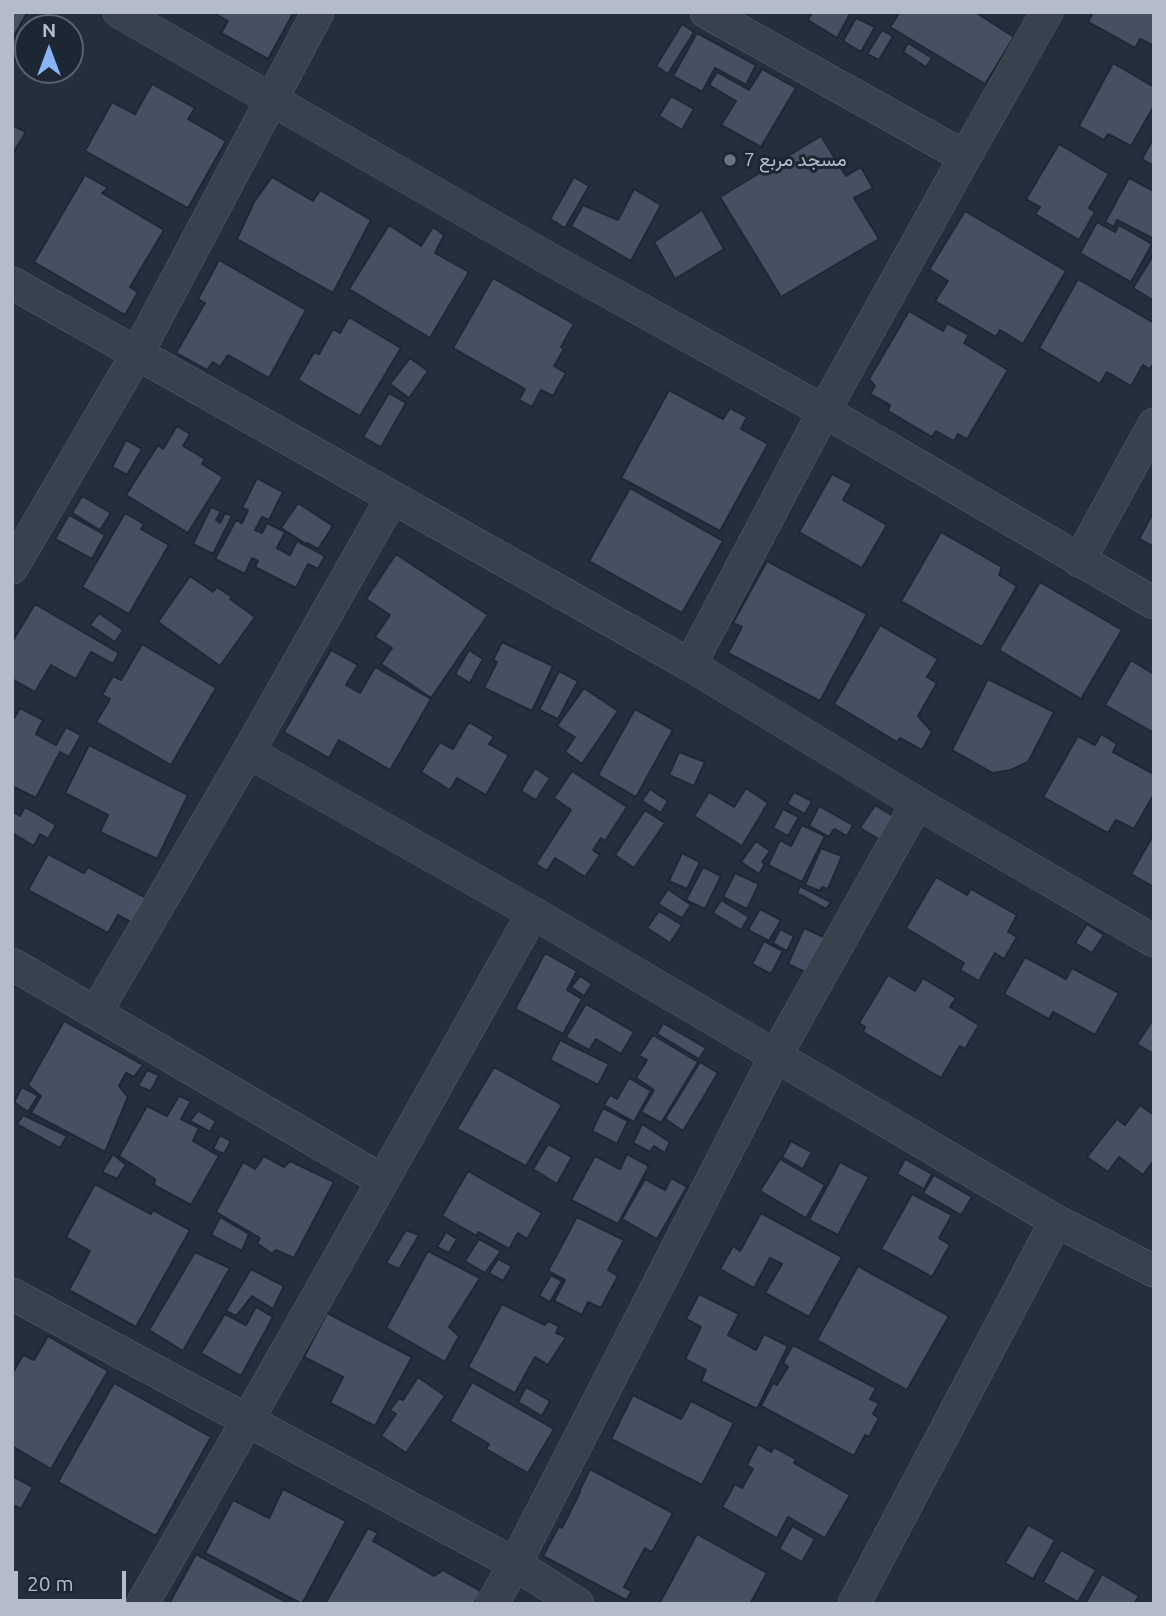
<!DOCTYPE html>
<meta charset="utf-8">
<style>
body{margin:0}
#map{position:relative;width:1166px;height:1616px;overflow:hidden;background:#242f3e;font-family:Ubuntu,sans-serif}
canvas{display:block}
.frame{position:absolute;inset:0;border:14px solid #b4bcc9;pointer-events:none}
.north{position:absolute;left:14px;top:14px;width:70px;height:70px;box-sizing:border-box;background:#1d2633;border:2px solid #59626f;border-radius:50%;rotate:0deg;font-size:19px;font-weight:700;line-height:28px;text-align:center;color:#b4bcc9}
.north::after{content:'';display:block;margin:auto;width:24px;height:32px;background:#8ab4f8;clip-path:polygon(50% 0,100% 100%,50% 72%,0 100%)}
.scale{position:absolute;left:14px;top:1571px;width:112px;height:32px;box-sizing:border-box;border:4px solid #b4bcc9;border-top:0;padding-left:9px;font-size:21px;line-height:24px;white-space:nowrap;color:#b4bcc9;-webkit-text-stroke:5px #1d2633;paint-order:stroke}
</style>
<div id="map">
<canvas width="1166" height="1616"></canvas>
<div class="frame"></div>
<div class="north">N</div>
<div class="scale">20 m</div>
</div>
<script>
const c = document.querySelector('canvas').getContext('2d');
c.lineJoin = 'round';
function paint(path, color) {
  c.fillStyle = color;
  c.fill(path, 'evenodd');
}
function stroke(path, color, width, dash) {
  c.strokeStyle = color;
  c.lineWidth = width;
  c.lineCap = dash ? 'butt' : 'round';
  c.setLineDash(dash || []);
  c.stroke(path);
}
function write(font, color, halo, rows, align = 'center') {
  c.font = font + ' Ubuntu,Vazirmatn,sans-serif';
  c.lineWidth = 6;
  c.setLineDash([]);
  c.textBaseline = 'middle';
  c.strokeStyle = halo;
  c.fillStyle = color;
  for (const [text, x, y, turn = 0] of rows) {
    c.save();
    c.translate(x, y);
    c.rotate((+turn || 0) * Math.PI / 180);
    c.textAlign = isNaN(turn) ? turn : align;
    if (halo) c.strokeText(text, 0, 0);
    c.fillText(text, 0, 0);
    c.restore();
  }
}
const building = new Path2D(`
 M12,12L27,13L12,39Z
 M212,12H294L268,59L221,33L228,21Z
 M812,12H851L837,38L808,20Z
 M900,12H975L1014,37L985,84L890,27Z
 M1093,12H1154V46L1140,39L1135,48L1088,22Z
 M856,18L875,27L861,52L843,41Z
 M682,24L694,32L668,74L656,66Z
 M882,30L893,36L879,60L867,54Z
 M697,33L756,65L746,85L715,68L702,92L673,76Z
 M908,43L932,58L926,67L903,52Z
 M1113,63L1154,87V106L1131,146L1108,134L1104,140L1079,126Z
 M762,69L796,88L761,147L721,125L736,101L709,85L717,72L749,90Z
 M152,84L195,108L188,119L226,141L188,208L85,151L112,102L135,114Z
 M671,96L694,109L682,130L659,116Z
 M12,125L26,132L13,153H12Z
 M821,136L846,176L861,167L873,188L854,198L879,239L781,297L720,197Z
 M1154,137V166L1142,159Z
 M1059,144L1109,174L1089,208L1095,212L1079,240L1035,214L1040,207L1026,199Z
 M85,175L108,188L102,193L164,230L130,287L138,292L125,315L34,262Z
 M272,177L313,201L320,190L371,220L333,293L237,239L254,202Z
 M574,177L589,186L565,228L550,219Z
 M1129,178L1154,191V239L1117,220L1114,227L1105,222Z
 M634,189L661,205L631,261L571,226L583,205L618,220Z
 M702,210L724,249L675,279L654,242Z
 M965,211L1066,271L1023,344L1000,330L996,337L935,301L948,281L929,269L927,273Z
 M1097,222L1115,232L1119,225L1152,244L1131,282L1080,253Z
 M389,225L421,246L433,227L444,235L435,253L469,272L430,338L349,289Z
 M1154,254V301L1133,288Z
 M219,260L306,310L269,378L228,355L220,367L213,362L207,370L176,353L205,303L198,299Z
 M493,278L574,324L561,347L564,349L554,366L566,373L553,396L541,390L532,407L519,400L525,389L453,348Z
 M1078,279L1154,323V363L1150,369L1143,365L1131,386L1107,372L1100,384L1039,348Z
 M909,311L943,331L947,323L969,335L964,343L1008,370L967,439L958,434L954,441L936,431L932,437L888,411L890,405L870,394L875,386L869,379Z
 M349,317L401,348L360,416L298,380L314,352L319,354L333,329L340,333Z
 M410,358L428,371L409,398L390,384Z
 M669,390L723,419L730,408L747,417L741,429L768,444L720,531L621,478Z
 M389,393L406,403L381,447L363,437Z
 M177,426L190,434L183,446L205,459L202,464L223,477L188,533L126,495L158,445L163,449Z
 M126,440L142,449L127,475L112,467Z
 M832,474L852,484L843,500L887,525L862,568L799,532Z
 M257,478L283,492L269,520L262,517L255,530L262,533L267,523L285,532L277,548L290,555L297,541L325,556L318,569L308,564L296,588L255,567L258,561L252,558L245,574L215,559L236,520L242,523L248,510L242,508Z
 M630,488L723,541L682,613L589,561Z
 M82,496L111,513L100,530L72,513Z
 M298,503L333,526L318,549L307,543L306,544L281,528Z
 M211,507L221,511L216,520L220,523L225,513L232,516L213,554L193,544Z
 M1154,511V547L1139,539Z
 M125,513L144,524L141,529L169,545L129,614L82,587Z
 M69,515L105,535L92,559L55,539Z
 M941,532L1002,567L999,575L1017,586L982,647L901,601Z
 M396,554L488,615L431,698L381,664L392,648L375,637L390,615L366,599Z
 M767,561L867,614L820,701L728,653L742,627L733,623Z
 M190,576L213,592L217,587L232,597L230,599L255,617L220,666L158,622Z
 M1040,582L1122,630L1081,699L999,650Z
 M35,604L119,653L113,664L91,652L76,679L51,665L35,692L12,679V642Z
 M99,613L123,630L115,642L90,625Z
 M880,625L938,659L927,677L937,683L918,716L932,732L922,750L900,738L897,742L834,704Z
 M502,642L553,666L532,711L484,688L497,662L493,660Z
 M142,644L216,688L171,765L96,722L110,699L102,695L113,676L121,680Z
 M331,650L358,665L346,685L360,693L375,667L431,699L390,770L339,740L329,758L284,732Z
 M469,650L483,659L470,683L455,674Z
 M1131,660L1152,673L1154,669V733L1105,705Z
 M559,671L578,681L558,719L539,710Z
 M988,679L1054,712L1028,762L1011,770L993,773L952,750Z
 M584,688L618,711L582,764L565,752L575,737L557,726Z
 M20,708L43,720L36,734L56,745L66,727L81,735L69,757L60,752L36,798L12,786V716L15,717Z
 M635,709L673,730L636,797L598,775Z
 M469,722L494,737L489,744L509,755L486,795L457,778L450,790L421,772L440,742L453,749Z
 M1101,734L1117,744L1113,752L1154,774V794L1134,829L1116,820L1108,833L1043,797L1078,736L1095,745Z
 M89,745L188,795L157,859L100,832L108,815L65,793Z
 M679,752L705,762L694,786L669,775Z
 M535,768L550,778L536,800L521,791Z
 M572,771L627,807L605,841L601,838L593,850L600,855L585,877L555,858L547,871L536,864L571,810L554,798Z
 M746,788L768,803L742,846L694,816L709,792L734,807Z
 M650,789L668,801L661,813L642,801Z
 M794,792L812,801L805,814L787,804Z
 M875,805L896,818L882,841L860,828Z
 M819,806L853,825L847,836L834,829L829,837L809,826Z
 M25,807L56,825L48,839L40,834L34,846L14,834L12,837V811L20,816Z
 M783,809L799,817L788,836L773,828Z
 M645,810L665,823L634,868L615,855Z
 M802,825L825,836L802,882L768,865L780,840L791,846Z
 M1154,834V887L1131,874Z
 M756,841L770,851L762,862L765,864L759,874L741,862Z
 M821,848L842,856L828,889L822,887L820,891L805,885Z
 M682,853L700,862L687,889L669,881Z
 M48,854L84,873L88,867L154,902L140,927L118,915L108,933L28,890Z
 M703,867L721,876L705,909L686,900Z
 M735,873L759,884L747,909L723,897Z
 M936,877L967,895L971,889L1017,915L1008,932L1017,937L1004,959L995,953L979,981L960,970L964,963L906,928Z
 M800,886L831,902L826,909L797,893Z
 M668,889L691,905L682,918L658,904Z
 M721,900L749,917L741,930L713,913Z
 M760,909L781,920L769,941L748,930Z
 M659,911L682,925L670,943L647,928Z
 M1087,924L1104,935L1092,953L1075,943Z
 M804,928L826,938L809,974L788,964Z
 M780,929L794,936L787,951L773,943Z
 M764,941L783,951L771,974L752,964Z
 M545,953L577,971L567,990L582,999L563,1034L515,1009Z
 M1025,957L1066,979L1072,968L1119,993L1095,1035L1053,1012L1049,1019L1004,994Z
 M888,975L915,991L923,978L956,998L950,1007L979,1025L965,1049L960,1046L941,1078L863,1032L865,1027L859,1023Z
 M580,976L592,984L584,996L571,987Z
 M586,1004L634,1032L621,1054L596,1039L589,1050L566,1037Z
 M1154,1018V1054L1137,1044Z
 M64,1021L143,1065L134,1077L126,1073L119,1086L128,1097L105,1152L31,1113L41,1096L28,1085Z
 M663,1023L706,1048L699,1059L657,1034Z
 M653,1035L698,1062L661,1123L641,1112L654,1090L636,1078L647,1060L639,1056Z
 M560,1040L609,1064L598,1085L550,1060Z
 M700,1062L718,1073L683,1131L665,1119Z
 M494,1067L562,1105L526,1166L457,1129Z
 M147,1070L159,1075L151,1091L138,1086Z
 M629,1078L651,1091L634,1122L604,1105L610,1095L617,1099Z
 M22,1087L38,1096L28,1112L14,1102Z
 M179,1096L191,1101L181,1119L199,1128L193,1141L219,1156L191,1205L154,1185L155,1179L119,1156L147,1106L167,1116Z
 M1140,1105L1154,1115V1160L1143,1175L1119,1157L1108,1172L1087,1157L1117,1119L1125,1125Z
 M603,1108L628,1121L617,1144L592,1131Z
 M198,1111L216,1121L210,1132L190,1121Z
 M23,1115L67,1136L60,1148L17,1124Z
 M642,1124L670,1142L665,1153L654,1146L650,1152L633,1143Z
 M220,1135L231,1141L224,1154L213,1149Z
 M791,1141L812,1152L803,1169L782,1157Z
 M548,1144L572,1157L557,1184L533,1169Z
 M113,1154L126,1165L117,1179L102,1172Z
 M627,1154L649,1166L618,1224L571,1200L595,1156L620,1169Z
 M264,1156L284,1167L290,1161L334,1182L294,1258L276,1250L272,1254L257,1243L260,1238L216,1212L243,1162L255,1169Z
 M780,1159L825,1185L806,1218L760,1191Z
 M905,1159L932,1174L924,1189L897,1174Z
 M840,1162L869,1177L838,1235L809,1220Z
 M468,1171L542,1213L527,1239L518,1233L509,1249L478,1232L477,1236L442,1216Z
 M934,1175L972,1197L961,1215L923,1193Z
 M671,1178L687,1187L657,1239L622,1219L645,1179L665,1190Z
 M95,1184L151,1214L153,1210L190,1230L136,1327L69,1290L90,1251L66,1237Z
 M912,1194L952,1215L939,1238L950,1245L932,1277L881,1249Z
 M761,1213L842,1257L809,1317L765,1293L782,1264L770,1258L754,1288L720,1269L733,1246L740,1251Z
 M220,1217L249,1234L242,1251L211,1235Z
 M577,1217L624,1240L608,1270L618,1276L601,1308L588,1302L582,1315L554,1301L565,1280L548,1271Z
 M406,1230L419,1235L399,1269L386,1263Z
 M446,1232L457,1239L449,1253L437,1247Z
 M479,1239L501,1251L485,1273L465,1261Z
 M428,1251L480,1278L449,1327L459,1336L445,1362L386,1328Z
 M195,1252L230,1268L183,1351L149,1330Z
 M498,1259L512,1266L503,1281L489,1273Z
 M858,1266L949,1316L907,1390L817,1340Z
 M251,1269L284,1286L273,1309L252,1296L236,1316L226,1311Z
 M551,1275L562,1281L550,1302L539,1296Z
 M699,1294L739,1314L728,1335L756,1350L764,1334L788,1346L757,1409L701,1381L706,1370L685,1359L701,1327L686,1319Z
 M502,1304L545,1325L548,1321L559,1326L556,1333L566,1337L548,1365L535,1357L515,1393L468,1367Z
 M256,1307L273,1317L241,1376L201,1353L225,1314L246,1325Z
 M327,1313L412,1357L375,1426L330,1403L343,1377L304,1357Z
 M48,1336L108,1371L51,1469L12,1446V1374L23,1355L34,1360Z
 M793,1345L876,1388L870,1399L879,1403L873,1414L879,1418L869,1437L865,1435L854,1456L761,1406L773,1383L777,1385L788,1367L783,1363Z
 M418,1377L445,1396L406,1453L381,1436L396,1414L390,1410L399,1398L403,1400Z
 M472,1382L554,1429L528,1473L486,1449L489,1444L450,1421Z
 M114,1383L211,1437L156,1536L58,1482Z
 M526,1387L550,1401L542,1416L518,1402Z
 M633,1395L681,1419L691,1401L734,1423L702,1485L611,1439Z
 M758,1444L771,1452L774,1447L796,1459L794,1463L850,1495L825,1538L788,1517L777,1538L722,1507L735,1484L742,1488L753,1469L747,1465Z
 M590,1469L673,1513L652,1552L645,1548L624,1587L632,1591L626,1600L543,1556L559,1526L562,1528L580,1492H579Z
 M14,1477L33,1487L21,1509L15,1506L12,1511V1481Z
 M283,1489L346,1521L302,1604L205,1553L233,1500L269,1518Z
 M1028,1525L1055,1540L1033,1579L1005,1563Z
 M792,1526L815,1539L802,1562L779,1549Z
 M368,1528L378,1533L373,1541L434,1576L443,1570L481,1591L474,1604H325Z
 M697,1534L767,1573L750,1604H659Z
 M1061,1550L1096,1570L1078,1602L1043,1582Z
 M196,1554L290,1604H169Z
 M1102,1574L1139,1596L1134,1604H1085Z`);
paint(building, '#455162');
stroke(building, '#1f2835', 2);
const street = new Path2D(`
 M119,12L551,260L824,411L1154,603
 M706,12L965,157
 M12,283L690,665L917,803L1154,941
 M392,498L248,752L533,913L1056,1221L1154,1271
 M1079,561L1154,424
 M12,568L137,354L318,12
 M690,665L824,411L965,157L1047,12
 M12,964L382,1180
 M96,1012L248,752
 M12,1294L515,1564L578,1604
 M142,1604C275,1375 403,1144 533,913
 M492,1604L515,1564L775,1057L917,803
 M854,1604L1056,1221`);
stroke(street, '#565f6c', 33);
stroke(street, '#38414e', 32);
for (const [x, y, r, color] of [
 [730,160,7,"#6b7280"]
]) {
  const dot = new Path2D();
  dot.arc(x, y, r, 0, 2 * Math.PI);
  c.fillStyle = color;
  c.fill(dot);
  stroke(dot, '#1d2633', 2.5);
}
write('19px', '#b4bcc9', '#1d2633', [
 ["مسجد مربع 7",744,160]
], 'left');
</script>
